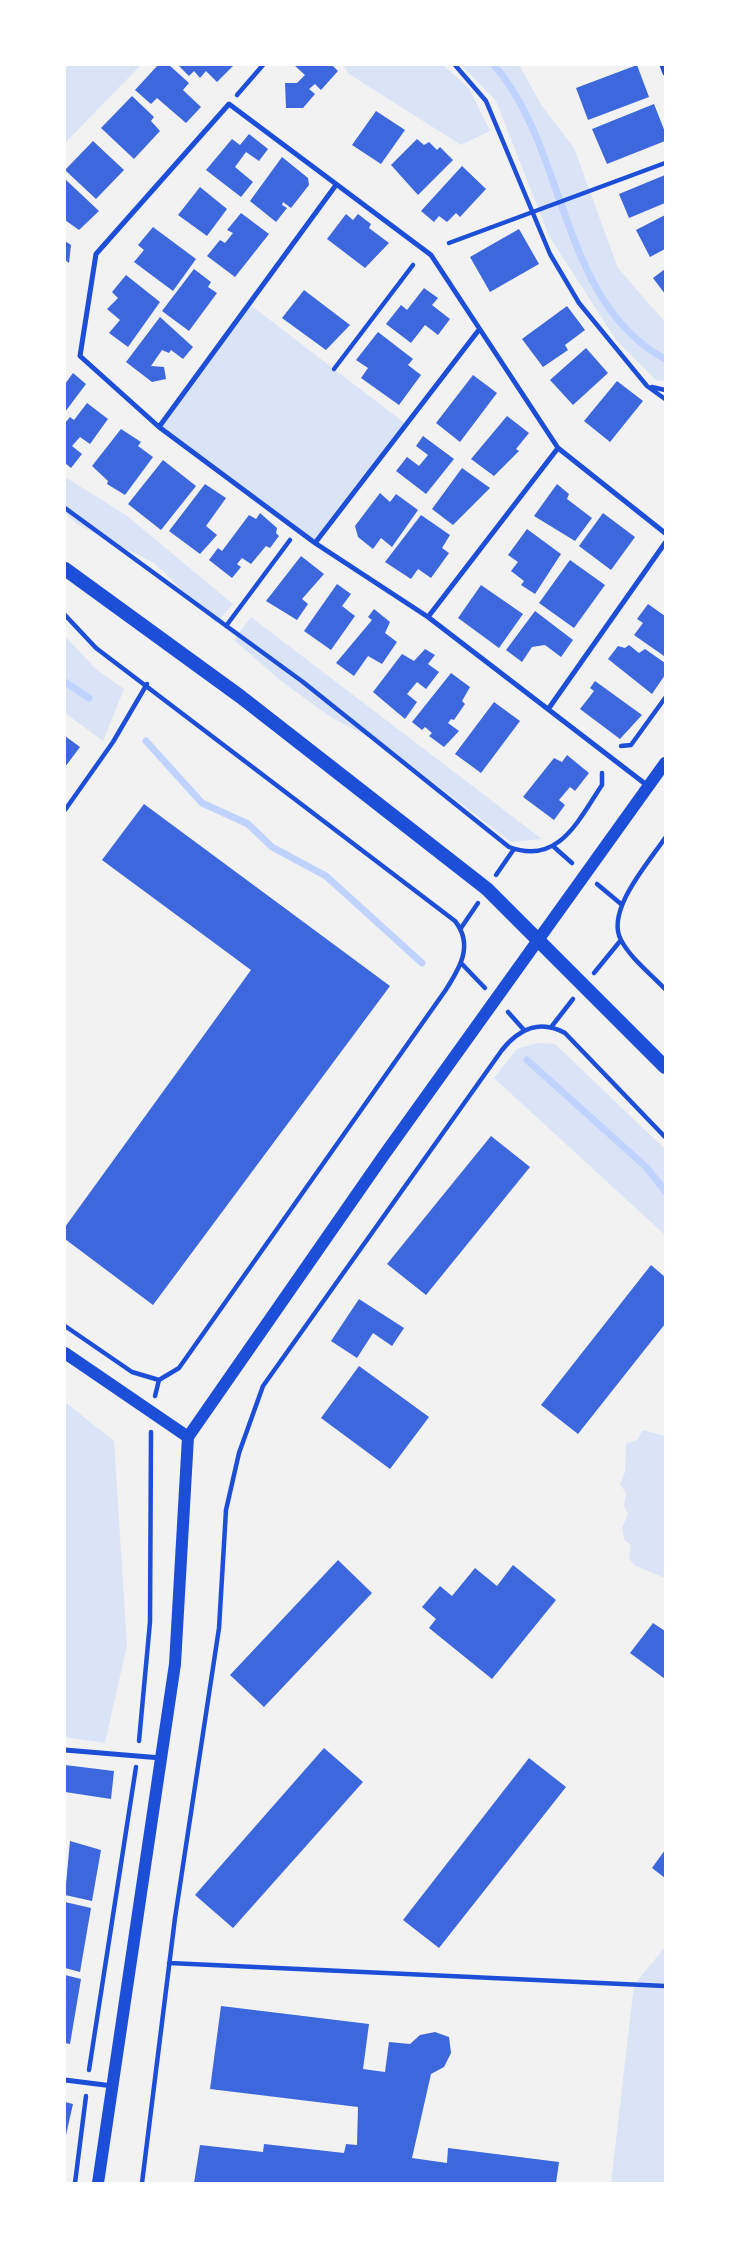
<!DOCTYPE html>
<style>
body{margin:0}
#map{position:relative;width:730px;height:2248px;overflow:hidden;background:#f2f2f2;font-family:"Varela Round",sans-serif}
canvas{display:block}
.frame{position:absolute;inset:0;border:66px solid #fff;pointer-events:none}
</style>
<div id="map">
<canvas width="730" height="2248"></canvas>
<div class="frame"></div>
</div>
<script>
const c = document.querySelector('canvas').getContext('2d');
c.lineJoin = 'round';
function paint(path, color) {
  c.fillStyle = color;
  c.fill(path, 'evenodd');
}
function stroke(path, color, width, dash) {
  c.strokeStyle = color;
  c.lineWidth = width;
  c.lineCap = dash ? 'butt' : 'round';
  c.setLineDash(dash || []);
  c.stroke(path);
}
paint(new Path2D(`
 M65,65H141L65,143Z
 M343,65H443L469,88L490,131L461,145L349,74Z
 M461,65H519L542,106L574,148L618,268L665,322V380L657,381L616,340L549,236L496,101Z
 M249,304L406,424L315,543L159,427Z
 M65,477L126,515L233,604L216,623L154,563L79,525L65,513Z
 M251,617L542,839L511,842L387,747L329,716L281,681L234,640Z
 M65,636L96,669L124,689L103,741L65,713Z
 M537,1043L555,1044L665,1149V1235L494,1078L517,1049Z
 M65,1402L114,1441L127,1645L105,1743L65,1737Z
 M643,1430L665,1436V1578L634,1565L629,1558L631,1545L624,1540L622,1528L628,1514L624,1506L626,1493L620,1484L625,1472L626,1444L637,1440Z
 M665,1947V2183H611L634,1985Z`), '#dbe4f7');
stroke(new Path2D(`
 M494,65C567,148 560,303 665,359
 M65,682L89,698
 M146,741L202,803L248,824L272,847L326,876L422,963
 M527,1060L646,1167L665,1191`), '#bfd3fe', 7);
paint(new Path2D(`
 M158,65H169L189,83L183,90L201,107L186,123L157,98L151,104L135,90Z
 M178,65H234L217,82L206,71L200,78L194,71L189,76Z
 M294,65H332L338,71L321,90L315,84L309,89L315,94L303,108H286L285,83H297L305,75Z
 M637,65L649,97L588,120L576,88Z
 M132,96L154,117L151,121L160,131L134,159L101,128Z
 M654,104L665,132V141L607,164L592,129Z
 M376,111L405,130L381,164L352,145Z
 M249,134L268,149L259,161L246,152L235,167L253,182L241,197L206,170L232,139L240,145Z
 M417,139L424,145L429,142L437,150L440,147L453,160L418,195L391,165Z
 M93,141L124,170L96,199L65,170Z
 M282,157L308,178L309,185L291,208L283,202L282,205L287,208L276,222L250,201Z
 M462,166L486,189L460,217L456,213L447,222L439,216L434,222L421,211Z
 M665,175V203L629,218L619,194Z
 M65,179L99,211L79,230L65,220Z
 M200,187L227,209L207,236L178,215Z
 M241,213L269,234L235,277L207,256L220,240L225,243L233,233L227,230Z
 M346,214L353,220L358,214L371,224L369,228L389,243L365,268L327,239Z
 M665,215V249L650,257L636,230Z
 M153,227L196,259L173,291L134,262L144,250L138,245Z
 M519,229L539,264L490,292L470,257Z
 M65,241L71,245L69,263L65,260Z
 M194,269L211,282L208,287L217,293L189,331L162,311Z
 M665,269V294L653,278Z
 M126,275L160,302L128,347L109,333L120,320L107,309L118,298L112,292Z
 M424,288L438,298L432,305L450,319L438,335L425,325L411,343L386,324L401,305L407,310Z
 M304,290L350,325L326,350L282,318Z
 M567,306L585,330L565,345L568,350L543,367L522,339Z
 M160,317L193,347L183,359L171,350L169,353L162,350L151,366L164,367L166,379L152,382L126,362Z
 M378,332L413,359L408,365L421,375L399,405L361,378L368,368L356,360Z
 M586,348L608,373L573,405L550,380Z
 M73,373L86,384L65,412V384Z
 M473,375L497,393L460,442L436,423Z
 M617,381L643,401L610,442L584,421Z
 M87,403L108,419L90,444L80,437L72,446L82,454L71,468L65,463V423L70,417L74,420Z
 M507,416L529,433L516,449L519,451L494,476L471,459Z
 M121,429L141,442L138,446L153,457L125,495L107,484L108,481L92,466Z
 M423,436L454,459L426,494L396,471L407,457L419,466L428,455L416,446Z
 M163,460L196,486L161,530L128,504Z
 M462,468L490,488L453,525L432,509Z
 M205,484L226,498L206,526L217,535L200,554L169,531Z
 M557,484L569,494L567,499L592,518L575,541L534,516Z
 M380,493L390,502L396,494L418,510L392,547L381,538L373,549L358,537L355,526Z
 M260,513L277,528L276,533L279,536L270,548L266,546L251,564L242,558L237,564L241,567L232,578L209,560L218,548L222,551L249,515L256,519Z
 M603,513L635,537L611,570L579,546Z
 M421,515L450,535L442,548L449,553L431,578L418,569L411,579L385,562Z
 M527,529L561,554L535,594L521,585L524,581L511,571L518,562L508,555Z
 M301,556L324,574L302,599L308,604L297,620L266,601Z
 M570,560L605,585L574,628L539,603Z
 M337,584L351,594L342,606L355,616L331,650L304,631Z
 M481,585L523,614L499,648L458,618Z
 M648,604L665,616L664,656L634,635L643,623L637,619Z
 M374,609L390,622L385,633L397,642L382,664L368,656L354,676L336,663L372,620L368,617Z
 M535,611L573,640L561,657L545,645L532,647L522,662L506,650Z
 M629,645L639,653L645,649L665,663V675L652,694L608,659L618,646L625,648Z
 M425,649L435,655L428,664L439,672L426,689L417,682L407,694L417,702L405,719L373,692L402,654L414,661Z
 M451,673L470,687L462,701L465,704L454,720L451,719L448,723L459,731L444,747L429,736L432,733L425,727L422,730L412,722Z
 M595,681L642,715L620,739L580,709L594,691L590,688Z
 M494,702L520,721L481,773L455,754Z
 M65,736L80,747L65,767Z
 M567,755L589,773L575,791L570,787L559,800L565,805L554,820L523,797L554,758L562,762Z
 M144,804L390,986L153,1305L65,1239V1227L251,970L102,860Z
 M491,1136L530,1167L426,1295L387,1264Z
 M651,1265L665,1277V1324L578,1434L541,1405Z
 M359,1299L404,1328L392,1346L373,1333L357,1358L331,1341Z
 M359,1366L429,1417L390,1469L321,1418Z
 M338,1560L372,1593L264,1707L230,1675Z
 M513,1565L556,1600L492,1679L429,1628L436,1619L422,1607L440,1586L452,1596L475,1568L497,1586Z
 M653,1623L665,1631V1679L630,1653Z
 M324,1748L363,1782L233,1928L195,1895Z
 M529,1758L566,1787L439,1948L403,1920Z
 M65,1765L114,1771L111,1799L65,1792Z
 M70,1841L101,1850L92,1901L65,1895Z
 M665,1850V1878L652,1868Z
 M65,1902L91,1908L80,1972L65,1968Z
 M65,1975L81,1979L70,2044L65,2043Z
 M221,2006L369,2024L363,2069L385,2072L389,2042L410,2044L420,2035L435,2032L449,2037L451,2053L444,2067L431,2074L412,2158L447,2163L448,2148L559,2162L556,2183H194L200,2145L263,2152L264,2144L344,2153L346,2144L357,2145L358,2107L210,2089Z
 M65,2102L73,2104L66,2135H65Z`), '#3d67dc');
stroke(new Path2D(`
 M455,65L486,101L550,254L579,303L647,386L665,399
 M237,95L263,65
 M449,243L665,163
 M334,369L413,265
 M652,387L665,390
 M65,508L303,682L509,847C559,866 579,819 602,785V773
 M65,615L96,648L455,921C474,945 460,968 445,991L179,1368L159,1380L132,1372L65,1326
 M226,626L290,540
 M621,746L631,745L665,698
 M65,810L113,742L147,684
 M665,838C649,862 605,911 621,940C631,959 651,974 665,989
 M554,847L572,863
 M496,875L514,849
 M597,884L621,904
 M461,928L478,903
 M461,963L485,988
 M594,973L621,940
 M508,1012L524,1030
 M552,1026L573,999
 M155,1396L159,1380
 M139,1741L150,1622L151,1432
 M169,1963L665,1986
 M89,2070L136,1767
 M75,2183L86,2096
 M142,2183L175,1918L219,1628L226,1510L239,1453L263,1386L502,1050C519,1029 539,1019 565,1033L665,1137`), '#1d4ed8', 4.5);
stroke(new Path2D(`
 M662,65L665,73
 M159,427L336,185
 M315,543L478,331
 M428,617L558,448
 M549,708L665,543
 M648,786L428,617L315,543L159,427L80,356L96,254L229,104L431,255L558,448L665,533
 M65,1750L161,1758
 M65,2080L113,2086`), '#1d4ed8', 5);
stroke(new Path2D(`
 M65,1353L188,1437
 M98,2183L175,1664L188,1437L384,1155L665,763`), '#1d4ed8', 12);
stroke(new Path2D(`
 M65,569L241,697L487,889L665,1067`), '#1d4ed8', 14);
</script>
